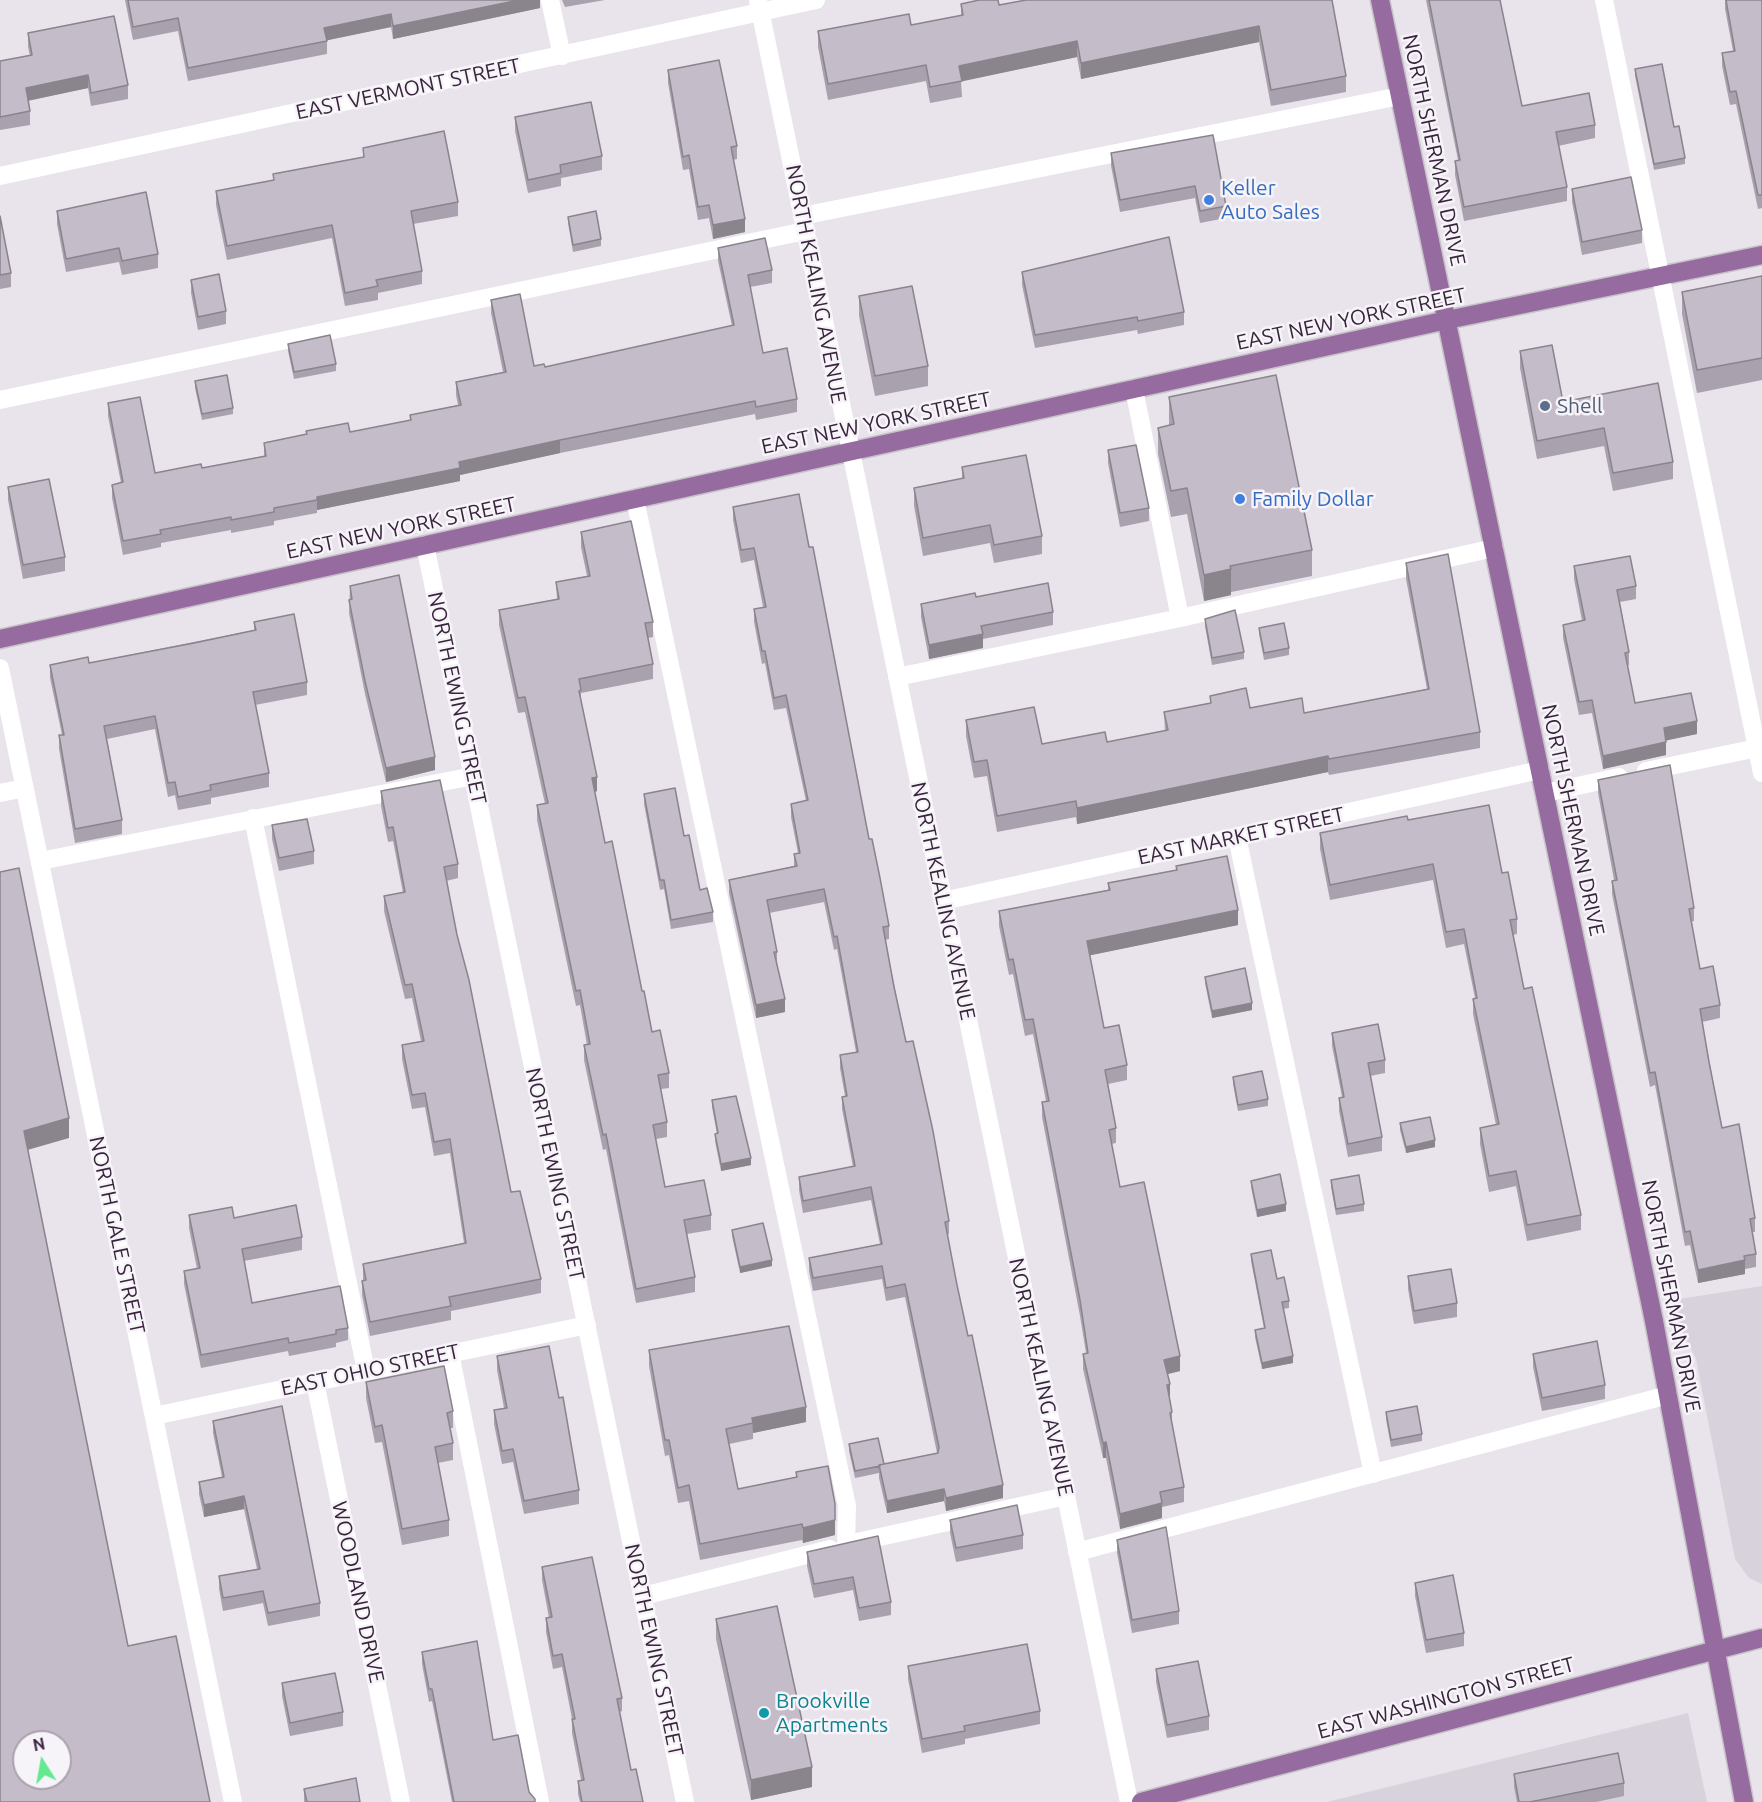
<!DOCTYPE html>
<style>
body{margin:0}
#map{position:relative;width:1762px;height:1802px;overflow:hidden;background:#e9e3ec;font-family:Ubuntu,sans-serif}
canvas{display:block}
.north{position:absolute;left:12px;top:1730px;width:60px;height:60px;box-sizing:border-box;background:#f7f4f9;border:2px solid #aba1ad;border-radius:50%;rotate:349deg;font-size:16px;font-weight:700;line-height:24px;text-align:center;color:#38243c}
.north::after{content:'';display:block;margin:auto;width:21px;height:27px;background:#64e991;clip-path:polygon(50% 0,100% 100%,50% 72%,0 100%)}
</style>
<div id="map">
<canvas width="1762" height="1802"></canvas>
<div class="north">N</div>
</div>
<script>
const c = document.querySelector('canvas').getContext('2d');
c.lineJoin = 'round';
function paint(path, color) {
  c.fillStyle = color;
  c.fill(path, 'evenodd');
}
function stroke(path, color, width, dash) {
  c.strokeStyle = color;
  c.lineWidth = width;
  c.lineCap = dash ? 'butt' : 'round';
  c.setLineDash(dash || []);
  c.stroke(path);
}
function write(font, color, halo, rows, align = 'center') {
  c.font = font + ' Ubuntu,sans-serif';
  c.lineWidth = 5;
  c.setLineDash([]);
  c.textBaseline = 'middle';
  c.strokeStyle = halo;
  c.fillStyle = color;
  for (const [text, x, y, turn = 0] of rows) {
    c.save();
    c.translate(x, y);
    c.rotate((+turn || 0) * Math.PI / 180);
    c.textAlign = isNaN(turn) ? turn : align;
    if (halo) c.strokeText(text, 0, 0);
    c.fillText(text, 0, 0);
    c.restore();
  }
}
paint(new Path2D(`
 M1762,1286V1584L1749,1578L1735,1559L1696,1359L1667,1301Z
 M1688,1713L1707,1802H1327Z`), '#d8d2dc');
const major = new Path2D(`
 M1380,0L1654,1321L1744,1802
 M0,639L1447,320L1762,255
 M1141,1802L1762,1638`);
stroke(major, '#c7c2c8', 21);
stroke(new Path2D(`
 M550,0L562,56
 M758,0L1129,1802
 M1604,0L1762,773
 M0,176L816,0
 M802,216L1400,96
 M0,400L805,231
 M635,499L847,1506L846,1544
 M425,545L685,1802
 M1180,618L1494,548
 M0,668L233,1802
 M897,677L1180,618L1134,389
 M1646,771L1762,747
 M0,793L25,788
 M1545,793L1619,777
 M253,818L366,1371
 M1237,837L1373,1474
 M40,861L473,776
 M943,901L1540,770
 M450,1353L540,1802
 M315,1382L401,1802
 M154,1416L587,1325
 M857,1542L1066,1496
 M1077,1552L1668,1395
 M643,1596L830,1549`), '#fff', 18);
stroke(major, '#966b9f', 18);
paint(new Path2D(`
 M125,0H540V8L393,39L391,27L327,40V54L188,81L178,31L133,40Z
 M562,0H605L565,7Z
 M1332,0L1346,76V92L1271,106L1259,42L1081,79L1077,57L961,81L962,97L930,103L926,81L828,100L818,47V31L911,25L961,16V4L999,5Z
 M1426,0H1500L1522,106L1595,125V138L1558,146L1567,187V201L1464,221L1455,175V161L1458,160Z
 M1725,0H1762V208L1758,209L1736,104L1730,105L1722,66V53L1733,51L1725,9Z
 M28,33L128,85V99L91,106L88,88L28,101L30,111V125L0,130V61L30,56L28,47Z
 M1635,69L1674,127L1685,158V164L1654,170L1635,76Z
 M668,70L737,146V159L733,160L745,232L713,239L709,218L698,220L689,169L683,170L668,83Z
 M515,117L602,156V170L561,178V186L528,193L515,131Z
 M1213,135L1226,206V218L1200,223L1195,198L1120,212L1111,166V153Z
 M363,148L458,202V216L413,224L422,271V284L378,293V300L345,306L332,238L227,260L216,205V191L273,180V174L363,157Z
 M1572,189L1642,230V243L1582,255L1572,202Z
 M57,211L158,254V268L122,275L119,262L66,272L57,224Z
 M0,216L11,273V287L0,289Z
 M568,217L601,239V246L573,252L568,223Z
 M718,248L772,270V283L750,287L763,353L797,399V412L756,420L755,414L560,453L460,475V481L317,510V513L274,521V525L231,533V530L161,543V547L123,555L112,498V485L121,483L108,416V403L155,473L202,468L264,456V443L306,434V431L350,432L410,420V415L458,405L456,395V382L503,372L491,313V300L534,366L545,367L732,326L718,261Z
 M1022,272L1184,312V325L1138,334L1137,330L1035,348L1022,285Z
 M1762,276V380L1697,393L1682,314V292Z
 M191,280L226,311V324L198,330L191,293Z
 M859,296L928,366V386L875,396L859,316Z
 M288,344L336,364V371L294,379L288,351Z
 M1520,351L1563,402L1673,462V479L1613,491L1604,446L1537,459L1520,368Z
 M195,381L233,408V414L202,420L195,388Z
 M1169,397L1312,550V576L1231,592V595L1204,601L1187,514L1171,517L1158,454V428L1169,425Z
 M1108,450L1149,508V521L1120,527L1108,463Z
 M962,467L1042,536V554L994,563L990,543L923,556L914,506V488L962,479Z
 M8,487L65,557V571L23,579L8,500Z
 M733,507L809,547L869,839L889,926V939L885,940L906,1042L949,1221V1234H947L957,1285L1003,1498L946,1511L944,1501L887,1513L879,1478V1473L855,1478L849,1451V1444L884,1464L937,1453L905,1297L886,1301L882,1279L813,1291L809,1271V1258L880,1244L871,1200L803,1213L799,1190V1177L853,1167L842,1109V1097L845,1096L840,1068V1055L856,1052L837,949L834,950L824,902L769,913L777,952V963L785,1012L756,1018L729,893V880L794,866V854L798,853L791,817V804L806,801L786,708L774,710L765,663L762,664L754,622V609L763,607L754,560L741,563L733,520Z
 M581,532L653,622V637L648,638L653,664V679L581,693V703L597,791L595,792L605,843L652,1032L669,1073V1088L661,1089L667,1122V1137L656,1139L665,1187L711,1215V1230L687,1234L695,1277V1292L636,1303L606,1149L603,1150L584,1060V1045H587L580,1005L576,1006L537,820V805L545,804L525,712L518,713L499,625V610L557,599L556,582L587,576L581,547Z
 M1406,563L1480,732V748L1329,775L1328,772L1077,824L1076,817L997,832L987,776L974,778L966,736V720L1042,744L1107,742L1165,731L1164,712L1210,703V696L1250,708L1304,713L1427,689L1406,579Z
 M1574,566L1636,586V599L1620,602L1629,652V665H1627L1635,703L1697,734L1666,740V755L1603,769L1592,713L1579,715L1563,638V625L1582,621L1574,579Z
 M350,586L435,770L386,782L365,694L349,613Z
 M976,597L1053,612V625L983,639V648L929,659L921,617V604Z
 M1205,619L1244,652V659L1212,665L1205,626Z
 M254,622L307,682V695L255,705L269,773V787L211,798V804L178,810L175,795L168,797L155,729L107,739L122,820V834L75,843L59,749V735H62L50,678V665L89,663L254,630Z
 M1259,628L1289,648V655L1264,660L1259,634Z
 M1598,780L1694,908V921L1691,922L1700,969L1720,1005V1018L1702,1022L1722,1128L1755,1218V1232H1752L1756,1254V1267L1745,1269V1274L1698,1283L1690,1245L1685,1246L1655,1085L1650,1087L1612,894V881L1614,880L1598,793Z
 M381,791L458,864V878L446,881L511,1192L541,1279V1293L451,1311V1320L370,1336L362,1295V1281L363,1280V1264L464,1243L450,1153L434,1156L425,1107L412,1109L402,1059V1045L421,1041L412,998L405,999L384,911V896L403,893L393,841L388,842L381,806Z
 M644,794L684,836L700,890L713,912V922L671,929L664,889L660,890L644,804Z
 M1408,820L1502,873L1517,919V934L1513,935L1524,989L1581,1215V1230L1527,1241L1516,1186L1489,1192L1480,1144V1128L1496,1125L1473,1014V999L1475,998L1464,944L1446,948L1433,880L1330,900L1320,849V833Z
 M272,825L314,851V864L279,871L272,839Z
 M1176,866L1238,925L1090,955L1104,1028L1127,1065V1080L1108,1084L1116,1128V1143L1111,1144L1120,1187L1180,1371L1167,1374L1170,1399L1172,1412V1427L1184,1487V1502L1162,1507V1518L1120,1529L1106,1458H1103L1083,1369V1354L1086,1353L1080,1316L1042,1117V1102L1046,1101L1033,1034L1025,1036L1013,974L1009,975L999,926V911L1108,890V883L1176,870Z
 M1205,977L1252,1010L1212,1018L1205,983Z
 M1332,1033L1385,1060V1073L1370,1076L1382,1137V1151L1348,1157L1339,1111V1098L1342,1097L1332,1046Z
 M1233,1077L1268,1099V1106L1238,1111L1233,1084Z
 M712,1100L751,1165L721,1171L715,1141V1134H717L712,1107Z
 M1400,1123L1435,1147L1406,1153L1400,1130Z
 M1331,1180L1364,1204V1211L1336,1215L1331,1187Z
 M1251,1181L1286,1211L1257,1217L1251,1187Z
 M189,1215L234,1218L302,1237V1250L244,1261L252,1303L348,1328V1340L336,1343V1347L289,1356L288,1351L201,1368L184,1284V1271L197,1269L189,1228Z
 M732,1230L772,1266L740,1273L732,1236Z
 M1251,1254L1277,1279L1289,1301V1308L1283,1309L1293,1363L1262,1369L1255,1337V1330L1264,1328L1251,1261Z
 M1408,1276L1457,1303V1317L1414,1324L1408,1289Z
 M649,1350L806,1422L753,1433V1439L729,1444L738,1489L796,1478V1472L835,1535L803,1543L802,1540L700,1560L689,1501L678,1503L669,1455L665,1456L649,1366Z
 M1533,1354L1605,1385V1399L1542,1411L1533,1367Z
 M497,1356L559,1398L579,1490V1504L524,1514L513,1462L502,1464L494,1424V1410L504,1408L497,1370Z
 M366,1382L453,1411V1428H450L453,1443V1460L438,1463L449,1520V1536L402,1545L382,1442L375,1443L366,1398Z
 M1386,1412L1422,1434V1441L1391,1447L1386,1419Z
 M213,1421L320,1603V1616L268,1626L263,1603L223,1611L219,1589V1576L257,1569L244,1509L204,1517L199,1494V1482L222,1477L213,1433Z
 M950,1520L1023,1535V1549L956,1562L950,1533Z
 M878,1536L891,1602V1615L859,1621L853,1590L814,1598L807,1566V1552Z
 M1117,1540L1179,1611V1624L1132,1633L1117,1553Z
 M542,1567L622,1698V1711L620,1712L631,1770L643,1802H580L578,1794V1781L581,1780L572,1733V1719L562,1667L553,1669L546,1632V1618H549L542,1580Z
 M1415,1583L1464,1633V1646L1426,1653L1415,1596Z
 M716,1619L812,1787L751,1800L716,1639Z
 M422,1652L493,1740L535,1802H452L432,1701L429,1702L422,1664Z
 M908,1666L1040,1711V1724L965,1739V1744L922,1753L908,1679Z
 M1156,1669L1209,1716V1730L1167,1738L1156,1682Z
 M282,1683L343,1712V1726L290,1736L282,1696Z
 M1514,1774L1624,1783V1796L1596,1802H1517L1514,1787Z
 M304,1789L360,1802H304Z`), '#a9a2ae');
paint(new Path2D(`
 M519,0H540V8L393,39V26Z
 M391,14V27L324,41V28Z
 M1259,26V42L1081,79V63Z
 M1077,41V57L959,82V66Z
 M88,75V88L26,101V88Z
 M745,219V232L713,239V225Z
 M560,440V453L460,475V481L317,510V497L459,462Z
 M1231,569V595L1204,601V575Z
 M983,634V648L929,659V645Z
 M1697,721V734L1664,741V728Z
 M1666,742V755L1603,769V756Z
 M1328,756V772L1077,824V808Z
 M435,757V770L386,782V768Z
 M597,777V791L592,793V778Z
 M1238,910V925L1087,956V941Z
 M785,999V1012L756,1018V1005Z
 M1252,1003V1010L1212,1018V1011Z
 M69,1118V1138L24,1151V1131Z
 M1435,1140V1147L1406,1153V1147Z
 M751,1158V1165L721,1171V1164Z
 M1286,1204V1211L1257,1217V1210Z
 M772,1260V1266L740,1273V1267Z
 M1745,1260V1274L1698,1283V1270Z
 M1180,1356V1371L1164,1375V1360Z
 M1293,1356V1363L1262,1369V1363Z
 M1170,1384V1399L1167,1385Z
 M806,1407V1422L753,1433L752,1418Z
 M1106,1442V1458H1103V1443Z
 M1003,1485V1498L946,1511V1498Z
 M944,1489V1501L887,1513V1501Z
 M244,1496V1509L204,1517V1505Z
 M1162,1503V1518L1120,1529V1514Z
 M835,1504V1535L803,1543V1528Z
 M812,1767V1787L751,1800V1780Z`), '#8a848d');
const building = new Path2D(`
 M128,0H519L393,26L391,14L324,28L327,41L188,68L178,18L133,27Z
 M979,0H998L999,5L1026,0H1332L1346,76L1271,90L1259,26L1081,63L1077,41L959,66L962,81L930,87L926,65L828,84L818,31L909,14L911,25L963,15L961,4Z
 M1429,0H1500L1522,106L1589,93L1595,125L1556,132L1567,187L1464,207L1455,161L1460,160Z
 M1726,0H1762V195H1758L1736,91L1730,92L1722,53L1735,51Z
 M114,16L128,85L91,93L88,75L26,88L30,111L0,117V61L32,55L28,33Z
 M719,60L737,146L731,147L745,219L713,225L709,205L698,207L689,155L683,157L668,70Z
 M1662,64L1674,127L1679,126L1685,158L1654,164L1635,69Z
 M591,102L602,156L560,165L561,173L528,180L515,117Z
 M444,131L458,202L411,211L422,271L376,280L378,286L345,293L332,225L227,246L216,191L274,180L273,174L364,157L363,148Z
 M1213,135L1226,206L1200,211L1195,186L1120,200L1111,153Z
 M1631,177L1642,230L1582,242L1572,189Z
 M146,192L158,254L122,261L119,248L66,259L57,211Z
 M596,211L601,239L573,245L568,217Z
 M0,216L11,273L0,275Z
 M1169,237L1184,312L1138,321L1137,317L1035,335L1022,272Z
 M765,238L772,270L748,275L763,353L787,348L797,399L756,407L755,401L560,440L459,462L460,468L317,497V500L274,508V512L231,520V517L160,530L161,534L123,541L112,485L123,482L108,403L140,397L155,473L201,464L202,468L266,456L264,443L307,434L306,431L348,423L350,432L411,420L410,415L461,405L456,382L506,372L491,300L520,294L534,366L544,364L545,367L734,325L718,248Z
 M219,274L226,311L198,317L191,280Z
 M1762,276V358L1697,370L1682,292Z
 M912,286L928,366L875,376L859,296Z
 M330,335L336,364L294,372L288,344Z
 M1552,345L1563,402L1658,383L1673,462L1613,473L1604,428L1537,441L1520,351Z
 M227,375L233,408L202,414L195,381Z
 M1276,375L1312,550L1230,566L1231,569L1204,575L1187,488L1171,491L1158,428L1174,424L1169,397Z
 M1136,445L1149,508L1120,513L1108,450Z
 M1026,455L1042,536L994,545L990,525L923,538L914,488L964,478L962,467Z
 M49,479L65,557L23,565L8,487Z
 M799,494L809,547H813L869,839H872L880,878L889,926L883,927L894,987L906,1042L913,1041L933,1131L949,1221L945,1222L957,1285L968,1336L972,1335L1003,1485L946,1498L944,1489L887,1501L879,1465L938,1453L939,1447L905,1284L886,1288L882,1266L813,1278L809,1258L882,1244L871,1187L803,1201L799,1177L855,1166L842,1097L847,1096L840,1055L858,1052L837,936L834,937L824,889L767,900L777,952H774L785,999L756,1005L729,880L797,866L794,854L800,853L791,804L808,800L786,695L774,698L765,651H762L754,609L766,607L754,548L741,550L733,507Z
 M631,521L653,622L645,623L653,664L579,679L581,690L579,691L597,777L592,778L605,843L612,841L642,991H644L652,1032L660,1030L669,1073L658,1075L667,1122L653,1125L665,1187L704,1180L711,1215L684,1220L695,1277L636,1289L606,1134L603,1135L584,1045L590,1044L580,990L576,991L537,805L548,803L525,697L518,698L499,610L559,599L556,582L590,576L581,532Z
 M1448,554L1480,732L1329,759L1328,756L1077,808L1076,801L997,816L987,760L974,762L966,720L1034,707L1042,744L1105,732L1107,742L1168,730L1164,712L1211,703L1210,696L1246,688L1250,708L1302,698L1304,713L1429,689L1406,563Z
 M1630,556L1636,586L1617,590L1629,652L1625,653L1635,703L1691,693L1697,721L1664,728L1666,742L1603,756L1592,700L1579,702L1563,625L1585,620L1574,566Z
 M399,575L435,757L386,768L365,681L349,600L352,599L350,586Z
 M1048,583L1053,612L981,626L983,634L929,645L921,604L975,593L976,597Z
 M1235,610L1244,652L1212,658L1205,619Z
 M294,614L307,682L253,692L269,773L210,785L211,790L178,797L175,782L168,783L155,716L104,726L122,820L75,829L59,735H64L50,665L88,657L89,663L194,643L256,630L254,622Z
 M1284,623L1289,648L1264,653L1259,628Z
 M1670,765L1694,908L1689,909L1700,969L1713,966L1720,1005L1700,1009L1709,1062L1722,1128L1739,1124L1755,1218L1750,1219L1756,1254L1744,1256L1745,1260L1698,1270L1690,1231L1685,1232L1655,1072L1650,1073L1612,881L1617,880L1598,780Z
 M440,780L458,864L444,867L457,935L469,980L511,1192L520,1191L541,1279L449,1297L451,1306L370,1322L362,1281L366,1280L363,1264L466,1243L450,1139L434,1142L425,1093L412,1095L402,1045L424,1041L412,984L405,985L384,896L405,892L393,827L388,828L381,791Z
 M675,788L684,836L689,835L700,890L707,888L713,912L671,920L664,880H660L644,794Z
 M1489,805L1502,873L1508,872L1517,919L1510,920L1524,989L1532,987L1581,1215L1527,1225L1516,1171L1489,1176L1480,1128L1499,1124L1473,999L1477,998L1464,929L1446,932L1433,864L1330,885L1320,833L1407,816L1408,820Z
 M307,819L314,851L279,858L272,825Z
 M1227,856L1238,910L1087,941L1104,1028L1119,1025L1127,1065L1105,1070L1116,1128L1109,1130L1120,1187L1144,1182L1180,1356L1164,1360L1170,1384L1167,1385L1172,1412L1170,1413L1184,1487L1160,1492L1162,1503L1120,1514L1106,1442L1103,1443L1083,1354L1088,1353L1080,1300L1042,1102L1049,1101L1033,1019L1025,1020L1013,959L1009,960L999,911L1110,890L1108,883L1177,870L1176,866Z
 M19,868L69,1118L24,1131L128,1646L176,1636L210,1802H0V872ZM24,1742H60V1778H24Z
 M1245,968L1252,1003L1212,1011L1205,977Z
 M1378,1024L1385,1060L1368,1063L1382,1137L1348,1144L1339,1098L1344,1097L1332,1033Z
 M1262,1071L1268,1099L1238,1105L1233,1077Z
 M736,1096L751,1158L721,1164L715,1134L718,1133L712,1100Z
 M1430,1117L1435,1140L1406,1147L1400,1123Z
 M1280,1174L1286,1204L1257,1210L1251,1181Z
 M1359,1175L1364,1204L1336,1209L1331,1180Z
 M296,1205L302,1237L242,1249L252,1303L340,1286L348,1328L336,1330V1334L289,1343L288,1338L201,1355L184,1271L200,1268L189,1215L232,1207L234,1218Z
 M763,1223L772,1260L740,1267L732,1230Z
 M1271,1250L1277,1279L1284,1277L1289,1301L1282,1302L1293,1356L1262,1363L1255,1330L1265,1328L1251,1254Z
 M1451,1269L1457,1303L1414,1311L1408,1276Z
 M789,1326L806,1407L752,1418L753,1423L726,1429L738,1489L797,1477L796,1472L828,1466L835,1504V1520L803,1528L802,1524L700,1544L689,1485L678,1488L669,1440H665L649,1350Z
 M1597,1341L1605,1385L1542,1398L1533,1354Z
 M549,1346L559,1398L563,1397L579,1490L524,1501L513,1449L502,1451L494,1410L507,1408L497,1356Z
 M444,1366L453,1411L447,1413L453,1443L435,1447L449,1520L402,1529L382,1425L375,1427L366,1382Z
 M282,1406L320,1603L268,1613L263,1591L223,1598L219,1576L260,1569L244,1496L204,1505L199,1482L224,1477L213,1421Z
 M1417,1406L1422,1434L1391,1440L1386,1412Z
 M878,1438L884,1464L879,1465L880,1466L855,1471L849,1444Z
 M1017,1505L1023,1535L956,1548L950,1520Z
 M1166,1527L1179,1611L1132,1620L1117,1540Z
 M878,1536L891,1602L859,1608L853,1577L814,1584L807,1552Z
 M592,1557L622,1698L617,1699L631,1770L636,1769L643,1802H582L578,1781L584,1780L572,1719H575L562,1654L553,1656L546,1618L552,1617L542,1567Z
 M1453,1575L1464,1633L1426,1640L1415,1583Z
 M777,1606L812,1767L751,1780L716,1619Z
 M477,1641L493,1740L518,1735L529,1792L535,1799V1802H454L432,1689H429L422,1652Z
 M1027,1644L1040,1711L964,1726L965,1731L922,1739L908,1666Z
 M1198,1661L1209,1716L1167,1725L1156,1669Z
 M335,1673L343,1712L290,1723L282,1683Z
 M1618,1753L1624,1783L1530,1802H1519L1514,1774Z
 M356,1778L360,1802H307L304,1789Z`);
paint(building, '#c5bcca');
stroke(building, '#8a848d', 1.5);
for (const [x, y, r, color] of [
 [1209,200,6,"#3f7fe0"],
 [1545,406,6,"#5c6f8a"],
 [1240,499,6,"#3f7fe0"],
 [764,1713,6,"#0f9aa8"]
]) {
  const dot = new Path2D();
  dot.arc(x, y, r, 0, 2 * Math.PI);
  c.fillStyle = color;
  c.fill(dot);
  stroke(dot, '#f7f4f9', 2);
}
write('21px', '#38243c', '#f7f4f9', [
 ["EAST VERMONT STREET",408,89,-12],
 ["NORTH SHERMAN DRIVE",1434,150,78],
 ["NORTH KEALING AVENUE",816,284,79],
 ["EAST NEW YORK STREET",1351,319,-12],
 ["EAST NEW YORK STREET",876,423,-12],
 ["EAST NEW YORK STREET",401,528,-12],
 ["NORTH EWING STREET",457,698,78],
 ["NORTH SHERMAN DRIVE",1573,820,78],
 ["EAST MARKET STREET",1241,836,-12],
 ["NORTH KEALING AVENUE",943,901,78],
 ["NORTH EWING STREET",555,1174,78],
 ["NORTH GALE STREET",117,1235,78],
 ["NORTH SHERMAN DRIVE",1671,1296,79],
 ["EAST OHIO STREET",370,1370,-12],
 ["NORTH KEALING AVENUE",1041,1377,78],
 ["WOODLAND DRIVE",358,1592,78],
 ["NORTH EWING STREET",654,1650,78],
 ["EAST WASHINGTON STREET",1446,1698,-15]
]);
write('21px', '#366cbe', '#f7f4f9', [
 ["Keller",1221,188],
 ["Auto Sales",1221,212],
 ["Family Dollar",1252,499]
], 'left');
write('21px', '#4e5e75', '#f7f4f9', [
 ["Shell",1557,406]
], 'left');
write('21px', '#0d838f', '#f7f4f9', [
 ["Brookville",776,1701],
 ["Apartments",776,1725]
], 'left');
</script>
